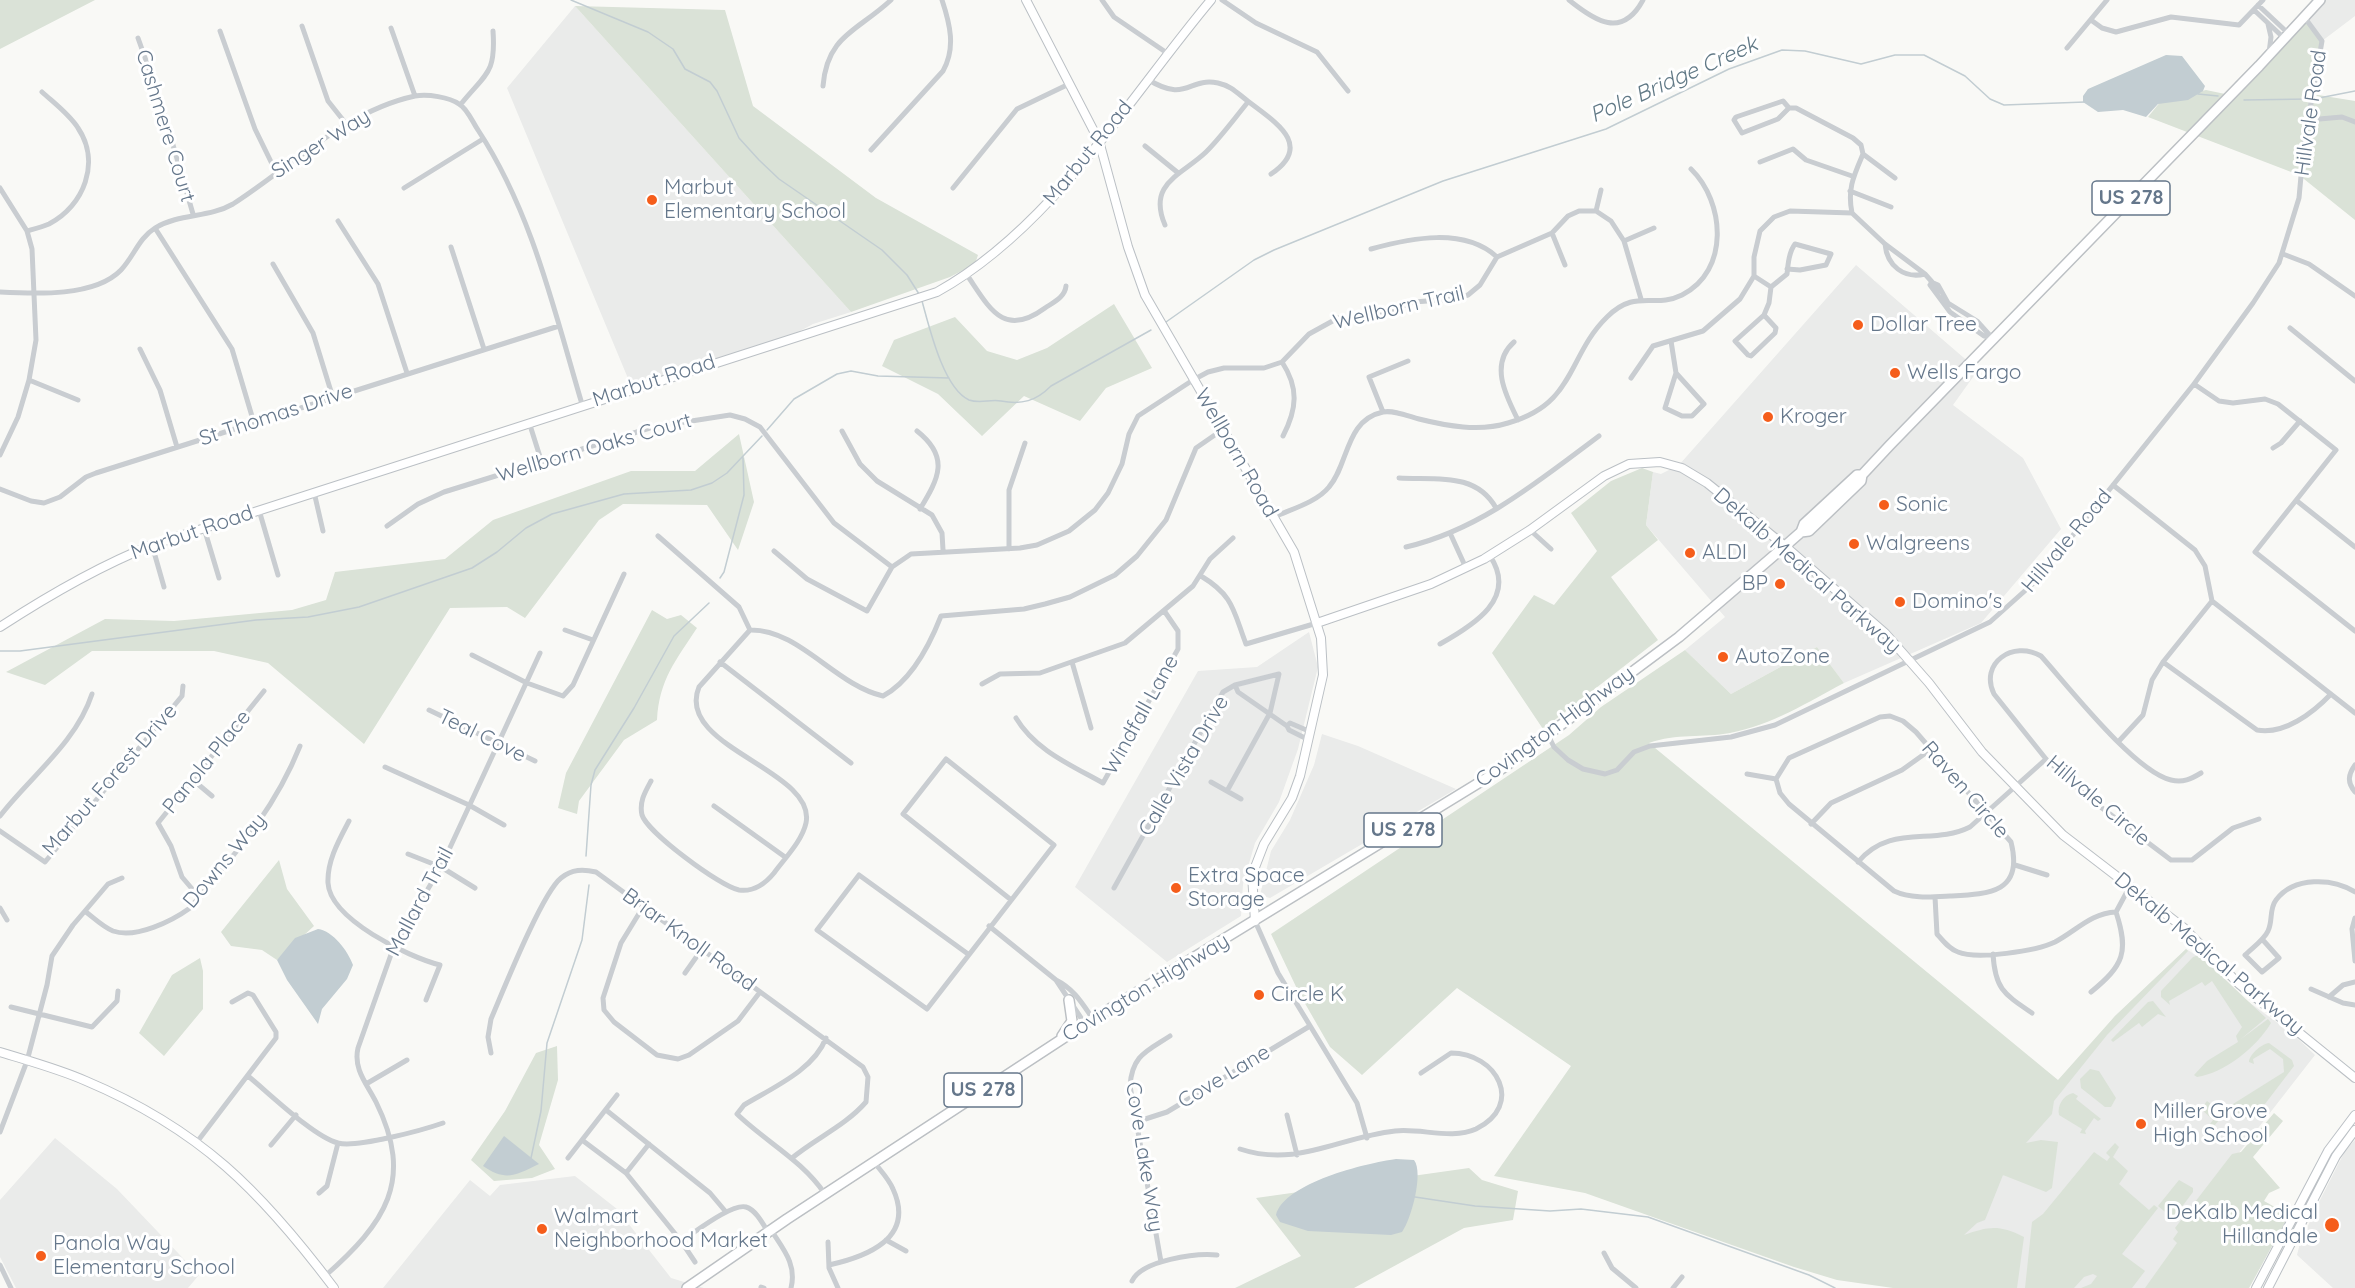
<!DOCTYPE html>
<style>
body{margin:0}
canvas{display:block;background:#f9f9f6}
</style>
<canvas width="2355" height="1288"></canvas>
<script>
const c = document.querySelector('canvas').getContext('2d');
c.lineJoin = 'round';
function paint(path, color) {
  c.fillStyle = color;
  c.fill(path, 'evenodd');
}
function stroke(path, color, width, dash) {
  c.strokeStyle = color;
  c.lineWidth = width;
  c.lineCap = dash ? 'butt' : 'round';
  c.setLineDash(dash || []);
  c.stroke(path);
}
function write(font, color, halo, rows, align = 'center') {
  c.font = font + ' Quicksand,sans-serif';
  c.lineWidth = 6;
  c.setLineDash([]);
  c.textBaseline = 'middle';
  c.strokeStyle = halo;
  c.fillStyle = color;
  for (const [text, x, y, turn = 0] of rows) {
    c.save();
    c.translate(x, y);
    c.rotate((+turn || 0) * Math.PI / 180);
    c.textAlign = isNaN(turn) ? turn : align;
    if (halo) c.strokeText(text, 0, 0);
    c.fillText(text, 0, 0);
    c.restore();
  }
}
paint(new Path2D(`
 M2323,0H2355V16L2322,41L2306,21Z
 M575,6L851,312L813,324L776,344L632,388L507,88Z
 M1856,265L1978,370L1953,405L2023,458L2061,529L1981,623L1844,683L1817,647L1731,694L1685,650L1725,617L1646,525L1653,472L1661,474L1679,465Z
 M1309,632L1318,667L1298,749L1279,802L1255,843L1243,884L1241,916L1167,962L1075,887L1198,671L1257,667Z
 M1322,734L1358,746L1456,789L1270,898L1260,895L1271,851L1290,820L1314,765Z
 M2186,949L2209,963L2246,1000L2293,1034L2315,1055L2220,1177L2289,1215L2249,1288H1893L2115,1016Z
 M55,1138L117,1189L199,1275L188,1288H16L0,1257V1200Z
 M2355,1140V1288H2333L2297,1255L2300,1243L2317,1206L2345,1151Z
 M575,1176L617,1209L671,1278L704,1288H383L470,1180L490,1196L500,1185Z`), '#eaebea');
paint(new Path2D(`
 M0,0H95L0,49Z
 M575,6L725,10L753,106L876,198L978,255L975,264L950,277L851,312Z
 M2306,21L2322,41L2312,94L2355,101V220L2299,175L2148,117L2161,101L2206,90L2230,95Z
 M1114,304L1152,368L1106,388L1080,421L1024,396L982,436L938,394L882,366L894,340L955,317L987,351L1017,360L1047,348Z
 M739,434L754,502L738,550L707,505L623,504L599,520L525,618L507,607L450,608L364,744L268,663L214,651H92L45,685L6,672L105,619L174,621L292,610L326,600L335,572L445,559L493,520L631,471H695Z
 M1642,468L1653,472L1646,525L1658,540L1611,577L1658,640L1543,729L1492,653L1534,595L1554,605L1597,551L1571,513L1611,481Z
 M652,610L667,619L681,615L697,628C676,660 659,680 657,720L624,740L579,801L577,814L558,808L566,773Z
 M1817,647L1844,683C1808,702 1772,725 1730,733C1703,738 1676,733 1649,743L2058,1080L2115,1016L2186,949L2188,951L2107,1035L2054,1101L2052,1114L2026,1143L2041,1140L2058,1142L2052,1188L2046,1192L2003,1175L2005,1170L1985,1220L1977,1223L1964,1235C1988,1227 1998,1224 2024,1237L2017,1288H1893L1837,1280L1794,1267L1585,1193L1494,1176L1571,1066L1457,988L1362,1075L1330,1047L1299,993L1271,934L1569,735L1601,707L1685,650L1731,694Z
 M279,860L287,889L314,926L277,960L262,950L231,946L221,932Z
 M2199,955L2266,1018L2241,1039L2268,1019L2271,1023C2256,1048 2224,1073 2197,1077L2194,1075L2207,1061L2238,1042L2236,1036L2242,1027L2212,981L2205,986L2202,982L2169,1001L2170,1005L2161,997V991L2193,957Z
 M200,958L203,971V1009L164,1056L139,1033L172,975Z
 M2153,1001L2166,1017L2158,1014L2142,1027L2139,1023L2113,1042L2111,1040L2148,1002Z
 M2269,1043L2292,1060L2294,1066L2255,1117L2247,1119L2231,1107L2233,1104L2284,1072L2283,1059L2270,1049L2253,1059L2254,1064L2249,1062C2249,1055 2261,1044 2269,1043Z
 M557,1046L558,1080L539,1145L555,1169L532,1178L494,1181L471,1160L505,1111L536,1053Z
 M2090,1069L2099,1071L2116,1098L2111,1107H2105L2081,1088L2080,1079Z
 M2073,1093L2078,1096L2076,1099L2101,1119L2098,1121L2094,1118L2085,1131L2086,1134L2080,1133L2082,1129L2059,1115C2057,1106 2063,1095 2073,1093Z
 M2207,1101L2224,1114L2210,1131L2207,1128L2213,1120L2201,1109Z
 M2274,1113L2283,1121L2253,1157L2280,1188L2269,1193L2264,1201L2289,1215L2249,1288H2145L2177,1243L2173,1239L2178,1232L2175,1228L2232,1154L2241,1152Z
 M2115,1143L2119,1147L2113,1157L2128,1171L2119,1184L2149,1210L2154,1205L2158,1208L2122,1254L2145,1271L2132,1288H2081L2091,1284L2097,1276L2093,1274L2084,1277L2074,1288H2025L2032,1222L2043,1214L2094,1152L2107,1161L2110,1157L2106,1153Z
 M1469,1168L1482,1180L1518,1191L1513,1220L1464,1228L1354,1288H1235L1301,1256L1256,1198Z
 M2179,1180L2193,1188V1192L2175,1216H2170L2158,1206Z`), '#dae2d7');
paint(new Path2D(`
 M2166,55L2182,56L2205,86L2203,91L2188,100L2158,104L2146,117L2123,110L2098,112L2083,102V96L2088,89Z
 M318,929C333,931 348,951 353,965L347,979L322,1009L318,1024L287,980L277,960L295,938Z
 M504,1136L539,1164C516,1175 506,1182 483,1166Z
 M1396,1159L1414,1160C1424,1173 1411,1220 1402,1232L1391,1235L1308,1231L1280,1222L1276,1215C1284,1183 1366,1163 1396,1159Z`), '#c2cdd2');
stroke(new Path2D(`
 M571,0L648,32L673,49L685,69L710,82L717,91L739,138L759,160L779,179L882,250L907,275L919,294
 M2198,94L2218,96
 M2314,99L2355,91
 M2244,100L2309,99
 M922,301C929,326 943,388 969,400C980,404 990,399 1001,401C1022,405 1036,401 1051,386L1151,330
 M1166,322L1254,260L1274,250L1443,181L1606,129L1729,69L1782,50L1805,51L1861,64L1895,55H1924L1965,76L1990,99L2004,105L2085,102
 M767,430L794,399L837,374L851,371L878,376L949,378
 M720,578L724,572L744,495L743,458
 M0,651H20L256,620L308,617L359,607L472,568L497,552L526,528L552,514L624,494L691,490L712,483L727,473L762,436
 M586,856L591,785L595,770L634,708L674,636L709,603
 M531,1158L541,1111L547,1043L582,940L589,885
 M1415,1197L1475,1206L1550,1211L1581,1209L1648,1217L1809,1275L1835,1288`), '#c2cdd2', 1.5);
const secondary = new Path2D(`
 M1026,0L1099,141L1128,247L1145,295L1294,552L1321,638L1323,675L1300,776L1292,798L1264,844L1252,875L1255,921
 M1317,623L1431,584L1484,559L1530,530L1604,476L1629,464L1660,462L1682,468L1707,483L1785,546L1885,633L1929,683L1982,752L2063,835L2184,928L2239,984L2355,1078
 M0,627C49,595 97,567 152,545L937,292C1052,228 1128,99 1211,0
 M0,1052C29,1061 59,1069 86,1081C200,1129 261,1191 334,1288
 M2256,1288L2328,1151L2355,1115
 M2268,1288L2336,1156L2355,1130`);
const primary = new Path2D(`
 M1801,532L1809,531L1861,481L1862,475L1890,445L2259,66L2320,0
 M1062,1036L1072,1021L1069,1000
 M687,1288L787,1219L1085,1024L1503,768L1679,637L1785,546L1801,532L1804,524L1857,475H1862`);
stroke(secondary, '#bbc0c5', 10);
stroke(primary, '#bcc0c4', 12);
stroke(new Path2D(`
 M1102,0L1114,17L1167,53
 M1222,0L1256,23L1317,52L1348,91
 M1569,0C1595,21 1622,39 1643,0
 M2258,5L2289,34
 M2254,10L2285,39
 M2091,20L2102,28L2116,32L2171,17L2239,25L2263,0
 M2268,24L2271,37L2269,53
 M302,26L328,101L347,125
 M391,28L415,96
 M220,31L255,129L276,172
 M138,38L160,100L193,214
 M2067,48L2107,0
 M1147,79C1188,104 1187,77 1218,83C1232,86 1238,94 1249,102C1275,122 1314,145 1271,174
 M823,86C827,35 858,31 891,0
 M1783,101L1789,108L1778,119L1742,133L1734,120L1736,117Z
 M461,104C486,73 496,74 493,31
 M1789,108H1796L1853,138L1861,145L1863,154C1854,175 1847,189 1852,213L1885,244L1925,274L1940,291
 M2308,120L2342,117L2355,122
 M1145,146L1177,172
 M871,150L943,71C956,48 950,24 942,0
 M1863,154L1895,178
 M1760,162L1793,149L1806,160L1852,176
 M0,188L27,231L32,249L36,340L29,380L18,417L0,455
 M404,188L483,139
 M953,188L1017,109L1069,84
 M1850,191L1891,207
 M1596,211L1601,190
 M338,221L378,284L407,373
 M1165,225C1147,183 1182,175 1206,152C1221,137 1234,119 1248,102
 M155,228L232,349L254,423
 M27,231C34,229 42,227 49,224C84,206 101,162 78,128C69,114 54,103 42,92
 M1552,233L1565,265
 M1624,241L1654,228
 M1885,244C1887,266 1904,279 1925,274
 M451,247L484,349
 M1371,249C1411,238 1464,227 1497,257
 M2283,254L2309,264L2355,296
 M273,264L313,333L333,398
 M967,275C989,307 1003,339 1045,308C1054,302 1065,297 1066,286
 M1754,276L1771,287
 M1931,282L1938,285L1948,303L1977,321L1994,340
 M1930,285L1950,312L1984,336L1990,337
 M0,292C36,294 95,297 121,270C134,256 139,238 155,228C180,213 209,218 233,204C291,167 345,111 415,96C428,94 449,97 459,104C467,108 473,123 478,130C532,212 554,310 582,404
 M1764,315L1769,303L1771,287L1787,274C1788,264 1789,252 1795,244L1831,254L1826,265L1800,270L1787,269
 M1764,315L1776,328L1775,333L1751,356L1748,355L1735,341Z
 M2290,328L2355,381
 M1671,341L1676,373
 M1514,342C1489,364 1506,396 1518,420
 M140,349L160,390L177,447
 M1282,362C1299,388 1297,409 1283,436
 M1676,373L1704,404L1692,416H1682L1665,408Z
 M1631,378L1653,346L1703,331L1740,299L1754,276V257L1760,231L1774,217L1790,211L1852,213
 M29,380L78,400
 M2194,384L2219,401L2233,403L2265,399L2278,404L2336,450L2255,552L2355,631
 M1383,412L1369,377L1408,361
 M529,422L541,460
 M842,431L860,464L877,481L932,515L942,533L943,550
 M917,431C950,457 939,478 920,509
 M2273,448L2281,443L2300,421
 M1399,478C1436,480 1476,472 1496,508
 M2113,485L2195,550L2205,566L2212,601L2355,713
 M0,489L31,501L44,503L60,497L86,477L96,473L559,326
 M314,492L323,531
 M2297,501L2355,547
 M259,510L278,575
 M1274,517C1292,509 1317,502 1329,487C1349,464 1345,420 1383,412C1394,410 1408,416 1419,419C1447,426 1479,432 1508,423C1576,404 1567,356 1607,317C1636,288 1654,309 1682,295C1730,271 1725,202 1691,169
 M387,526L418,504L444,492L653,427L730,415L745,419L760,427L834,523L892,567
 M204,528L219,578
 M1530,530L1551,549
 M1450,533L1466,568
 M658,536L739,607L750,630
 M152,545L164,587
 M1406,547C1480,530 1540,480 1599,436
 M1009,549V490L1025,443
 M774,551L807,579L867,611L892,567L911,554L1020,548L1037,545L1069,531L1095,510L1108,493L1122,464L1129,434L1138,416L1193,380L1208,372L1224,368H1264L1282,362L1309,334L1338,318L1381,315L1414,302L1454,299L1468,295L1480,285L1497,257L1552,233L1568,216L1579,211H1596L1611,221L1624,241L1641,299
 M1201,576C1234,596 1233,610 1246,644L1317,623
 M565,630L593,640
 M750,630C799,629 835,685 883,696C911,681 930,644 941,616L1024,609L1045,604L1070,597L1115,575L1137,556L1166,520L1196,448L1222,430
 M1440,644C1474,625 1518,598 1490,556
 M472,655L527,683L563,696L573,685L624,574
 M720,662L851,763
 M1072,662L1091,728
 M2163,662L2257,730C2284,735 2313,713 2331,694
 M982,684L1000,674L1040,673L1125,643L1193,586L1210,559L1233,538
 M1235,685L1238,692L1287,726L1289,730L1309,740
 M429,710L535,761
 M1890,716L1903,721L1916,732L2011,842C2024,893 1989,894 1950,896C1932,897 1911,899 1894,891L1789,804L1780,793L1776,779L1789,758L1880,717Z
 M1016,718C1035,750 1071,765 1103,783L1178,649V631L1165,612
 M1287,726L1290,723L1311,732
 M1548,735L1554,747L1568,760L1583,769L1605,774L1617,770L1634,752L1650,746L1731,737L1775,725L1990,622L2037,580L2194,384L2253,303L2279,263L2299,198L2304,143L2322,41L2305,18
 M2119,741L2143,715L2152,680L2163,662L2212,601
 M2355,765C2348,775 2347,782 2355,792
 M385,767L469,805L504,825
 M2201,773C2191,779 2183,783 2171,780C2134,771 2068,686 2041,656C2013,640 1979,663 1994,694L2046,759L2086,796L2171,860H2192L2233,828L2259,819
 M1747,774L1776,779
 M193,780L212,796
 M651,781C645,792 639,802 642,815C647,832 721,887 739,890C753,892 765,884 774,873C785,858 802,841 806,823C817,770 674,747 699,687L750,630
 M1211,782L1241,799
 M714,806L785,857
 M0,816C30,777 76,743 92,694
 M349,821C339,840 327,861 328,883C330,919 408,957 440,965L426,1000
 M1811,824L1831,803L1902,770L1930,750
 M0,831L45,862L182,696L183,686
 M408,854L441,867L475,888
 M1858,862C1891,823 1932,846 1970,827L2046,759
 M2015,865L2047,875
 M1114,888L1223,692L1235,685L1279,674L1270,713L1227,791
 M199,897L182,877L171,846L158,823L264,691
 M1935,897L1937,934C1943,941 1949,949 1958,952C1977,960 2036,951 2055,942C2076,931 2091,913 2116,912
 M643,907L621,943L603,998L604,1010L614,1022L657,1055L678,1059L689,1055L738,1021L760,992
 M0,908L7,920
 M86,912C94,918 103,927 113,931C136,939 172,921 190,908C234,855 274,811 300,746
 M2355,918L2352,929L2355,961
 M1255,921L1278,973L1357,1103L1367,1138
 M989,926L1056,980
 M2262,939L2279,958L2262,972L2245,955C2252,948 2264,940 2268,931C2273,921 2269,909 2276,900C2294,876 2333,878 2355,892
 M968,954L859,875L817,930L927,1009L1054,845L946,759L903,814L1010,899
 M1993,954C1995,989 2004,994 2032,1013
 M685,973L702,949
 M2311,989L2343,1003L2355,1005
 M2091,992C2124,965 2129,952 2116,912L2130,886
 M2329,997L2343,985L2355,982
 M11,1007L92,1027L117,1001L118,991
 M1085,1024L1056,980C1074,989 1082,1003 1093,1019
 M491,1053L488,1037L491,1019C503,991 542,893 561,878C572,869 583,869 596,872L863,1067L868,1077L866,1102C845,1126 816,1138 792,1158
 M248,1076C269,1093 314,1137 338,1143C357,1148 423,1130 443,1123
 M366,1084L407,1060
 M617,1095L582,1140L626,1173L681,1241C694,1233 732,1203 746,1207C756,1210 763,1224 768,1232
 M606,1110L710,1193L726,1212
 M1287,1115L1297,1155
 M1136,1122L1167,1112L1310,1026
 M0,1132L27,1061L47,985L52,956L73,925L108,884L122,878
 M197,1142L276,1038V1032L253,995L248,993L232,1002
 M271,1145L296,1115
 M1240,1149C1297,1168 1339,1137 1395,1131C1421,1128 1452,1140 1476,1129C1525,1105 1497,1053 1451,1053L1421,1073
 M568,1158L582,1140
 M626,1173L649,1144
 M319,1193L327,1186L338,1143
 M825,1194C802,1160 766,1142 737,1114L744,1105C772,1088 814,1070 826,1038
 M771,1230C783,1249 797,1264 791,1288
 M886,1240L906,1251
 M681,1241L695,1262
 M828,1242L829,1268L838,1288
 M1604,1253L1612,1268L1636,1288
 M1161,1262L1130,1086C1132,1055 1147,1051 1170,1036
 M0,1265L11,1288
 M829,1265C865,1257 916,1239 893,1189C889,1179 880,1170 874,1162
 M325,1276C385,1223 415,1181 376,1102C367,1084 353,1069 358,1048L394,946L441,867L540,653
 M1132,1281C1142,1260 1196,1253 1217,1255
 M761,1287L764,1288
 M1673,1288L1682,1277`), '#c9cdd1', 5);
stroke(secondary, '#fff', 8);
stroke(primary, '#fff', 9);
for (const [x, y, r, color] of [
 [652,200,6,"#f55d1b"],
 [1858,325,6,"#f55d1b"],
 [1895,373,6,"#f55d1b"],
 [1768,417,6,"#f55d1b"],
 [1884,505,6,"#f55d1b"],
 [1854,544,6,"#f55d1b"],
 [1690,553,6,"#f55d1b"],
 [1780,584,6,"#f55d1b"],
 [1900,602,6,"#f55d1b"],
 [1723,657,6,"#f55d1b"],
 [1176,888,6,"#f55d1b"],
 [1259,995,6,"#f55d1b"],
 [2141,1124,6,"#f55d1b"],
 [2332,1225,8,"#f55d1b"],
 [542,1229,6,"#f55d1b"],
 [41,1256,6,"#f55d1b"]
]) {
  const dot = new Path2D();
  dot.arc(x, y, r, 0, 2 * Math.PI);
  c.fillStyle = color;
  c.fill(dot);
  stroke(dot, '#fff', 2);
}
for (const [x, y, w] of [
 [2131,198,78],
 [1403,830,78],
 [983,1090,78]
]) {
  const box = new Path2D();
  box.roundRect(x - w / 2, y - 17, w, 34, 4.5);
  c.fillStyle = '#fff';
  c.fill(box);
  stroke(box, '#65778b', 1.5);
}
write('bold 20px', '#65778b', null, [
 ["US 278",2131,198],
 ["US 278",1403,830],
 ["US 278",983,1090]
]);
write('21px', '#65778b', '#fff', [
 ["Hillvale Road",2311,113,-82],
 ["Cashmere Court",165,126,73],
 ["Singer Way",321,144,-32],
 ["Marbut Road",1088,153,-51],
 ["Wellborn Trail",1399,308,-13],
 ["Marbut Road",654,381,-18],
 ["St Thomas Drive",276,415,-18],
 ["Wellborn Oaks Court",594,448,-16],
 ["Wellborn Road",1236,453,60],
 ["Marbut Road",192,533,-19],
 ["Hillvale Road",2067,541,-50],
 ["Dekalb Medical Parkway",1807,571,41],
 ["Windfall Lane",1141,715,-61],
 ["Covington Highway",1555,727,-36],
 ["Teal Cove",482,736,26],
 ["Panola Place",207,762,-51],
 ["Calle Vista Drive",1184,766,-60],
 ["Marbut Forest Drive",110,780,-49],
 ["Raven Circle",1965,790,49],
 ["Hillvale Circle",2098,801,40],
 ["Downs Way",225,861,-50],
 ["Mallard Trail",420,902,-62],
 ["Briar Knoll Road",689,940,36],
 ["Dekalb Medical Parkway",2209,954,40],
 ["Covington Highway",1146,988,-31],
 ["Cove Lane",1224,1077,-31],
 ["Cove Lake Way",1144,1157,81]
]);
write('21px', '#65778b', '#fff', [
 ["Marbut",664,188],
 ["Elementary School",664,212],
 ["Dollar Tree",1870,325],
 ["Wells Fargo",1907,373],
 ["Kroger",1780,417],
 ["Sonic",1896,505],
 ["Walgreens",1866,544],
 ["ALDI",1702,553],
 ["BP",1768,584,"right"],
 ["Domino's",1912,602],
 ["AutoZone",1735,657],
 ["Extra Space",1188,876],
 ["Storage",1188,900],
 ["Circle K",1271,995],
 ["Miller Grove",2153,1112],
 ["High School",2153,1136],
 ["DeKalb Medical",2318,1213,"right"],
 ["Hillandale",2318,1237,"right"],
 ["Walmart",554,1217],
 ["Neighborhood Market",554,1241],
 ["Panola Way",53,1244],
 ["Elementary School",53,1268]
], 'left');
write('italic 22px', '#617986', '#fff', [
 ["Pole Bridge Creek",1674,80,-24]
]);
</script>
